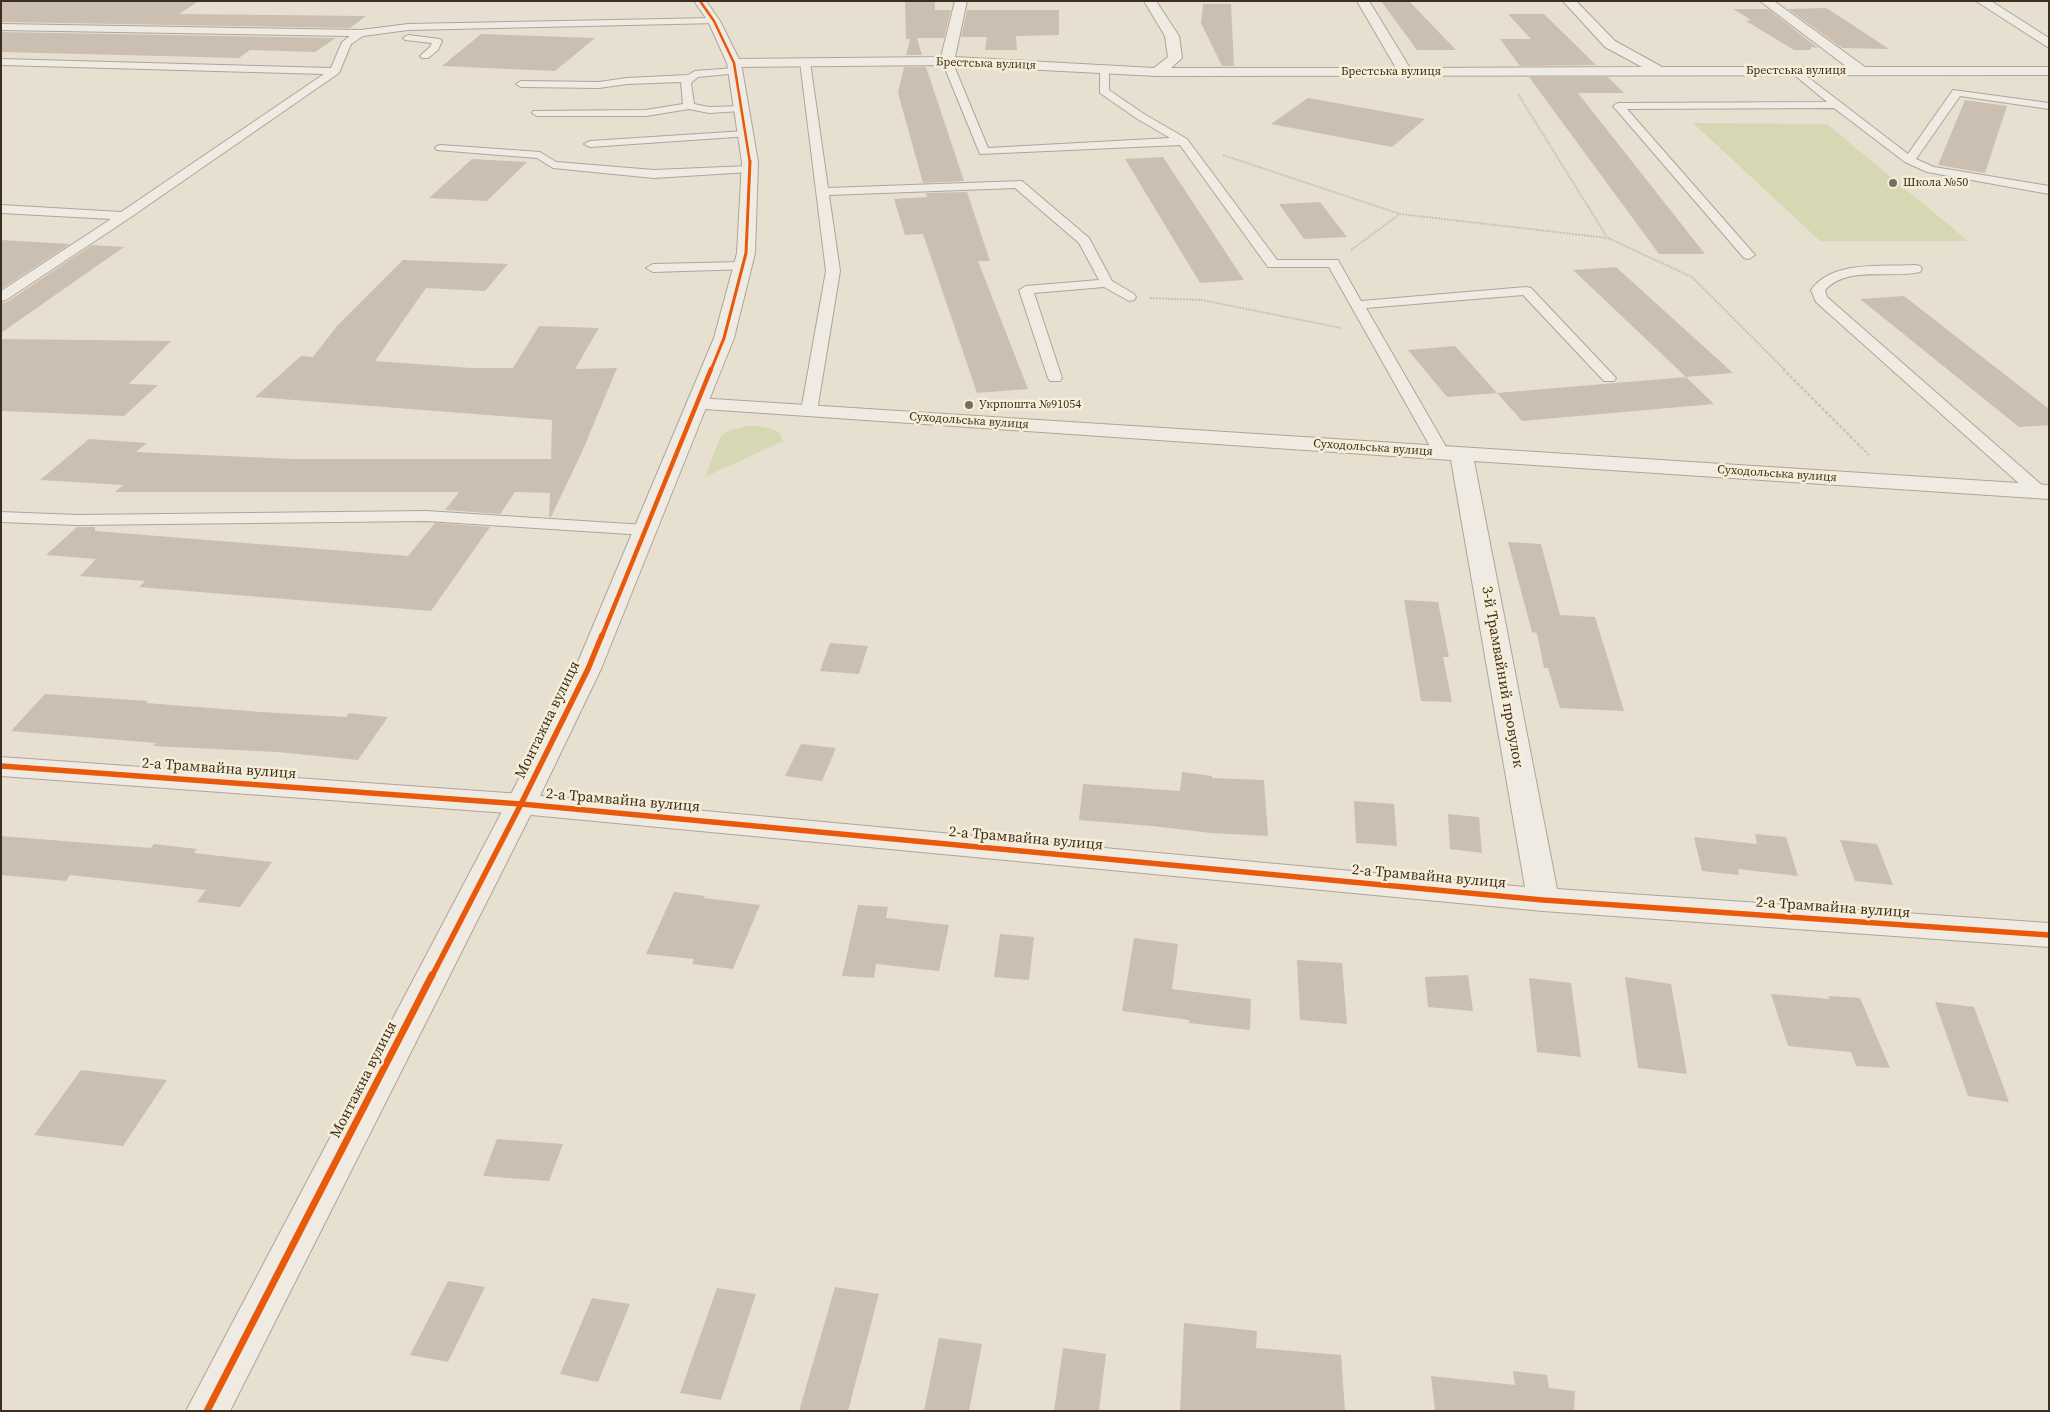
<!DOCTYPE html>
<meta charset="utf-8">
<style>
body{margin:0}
#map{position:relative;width:2050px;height:1412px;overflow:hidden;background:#e7e0d1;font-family:"Source Serif 4",serif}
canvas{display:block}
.frame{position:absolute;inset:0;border:2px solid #3d2e20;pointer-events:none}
</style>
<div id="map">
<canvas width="2050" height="1412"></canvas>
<div class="frame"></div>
</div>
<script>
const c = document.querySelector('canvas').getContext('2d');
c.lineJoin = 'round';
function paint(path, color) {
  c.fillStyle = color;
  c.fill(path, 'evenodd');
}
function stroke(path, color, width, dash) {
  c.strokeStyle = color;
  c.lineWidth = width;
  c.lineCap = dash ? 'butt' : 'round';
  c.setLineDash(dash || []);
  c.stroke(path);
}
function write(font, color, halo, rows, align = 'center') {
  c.font = font + ' "Source Serif 4",serif';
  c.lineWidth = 5;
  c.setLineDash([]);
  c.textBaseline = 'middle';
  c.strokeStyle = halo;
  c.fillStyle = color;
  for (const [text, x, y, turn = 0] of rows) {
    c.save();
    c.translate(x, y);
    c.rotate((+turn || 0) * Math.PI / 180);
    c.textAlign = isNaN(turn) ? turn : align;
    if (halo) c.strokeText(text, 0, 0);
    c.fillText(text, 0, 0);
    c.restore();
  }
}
paint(new Path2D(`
 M1693,123L1827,124L1968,241H1820Z
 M748,426C760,426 769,427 779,432L783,441L705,477L720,438L727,431Z`), '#d6d7b3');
paint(new Path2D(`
 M1,1H199L179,14L366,16L350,28L1,22Z
 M905,1H935V10H951L944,38H917L922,55H906L910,39H906Z
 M1381,1H1409L1456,50H1417Z
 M1203,4H1231L1234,66H1222L1201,23Z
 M1826,8L1845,20L1889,49L1842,48L1788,9Z
 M1733,9H1768L1818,48L1811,47V50H1794L1746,21L1751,20Z
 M967,10H1059V35L1016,36L1017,50H985L987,37H961Z
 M1508,14H1544L1596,65L1520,66L1500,39H1531Z
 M1,32L336,38L315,52L250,50L239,58L1,52Z
 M481,34L595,38L555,71L442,66Z
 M904,67H926L964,181L923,183L898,93Z
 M1529,77H1608L1624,93H1578L1705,254H1659Z
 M1308,98L1425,119L1392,147L1271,124Z
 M1965,100L2007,106L1985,173L1938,165Z
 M1163,157L1244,280L1200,283L1125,159Z
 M472,159L527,162L487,201L429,198Z
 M967,192L990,261H978L1028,389L977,393L923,234L905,235L894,199L927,197L926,193Z
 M1320,202L1347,237L1304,239L1279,204Z
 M1,240L70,244L1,289Z
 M92,245L124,247L1,333V303L7,302Z
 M403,260L508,264L485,291L426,288L375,361L471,368H513L539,326L599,328L575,369L617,368L582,452L551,517H549L550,493L515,492L500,514L445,510L459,492H115L123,485L40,480L89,439L147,443L136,452L294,459H551L552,420L255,397L301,356L313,357L337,326Z
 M1616,267L1733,373L1686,377L1573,270Z
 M1904,296L2049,409V425L2019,427L1860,299Z
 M1,339L171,341L129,384L158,385L124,416L1,411Z
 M1455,346L1497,393L1447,397L1408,350Z
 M1686,377L1714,404L1522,421L1497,393Z
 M435,523L490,527L431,611L139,587L145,581L80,576L96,559L46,555L77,527H95V531L408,556Z
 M1508,542L1541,544L1560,615L1595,617L1624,711L1560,708L1548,668H1544L1537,633L1532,632Z
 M1404,600L1438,602L1449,657H1443L1452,702L1421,701Z
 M830,643L868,646L859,674L820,671Z
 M45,694L148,701L146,703L261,712L346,717L349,713L388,717L358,760L278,752L153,746L156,743L11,731Z
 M801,744L836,748L822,781L785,776Z
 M1182,772L1212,776V778L1264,780L1268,836L1211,833L1152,826L1079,820L1083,784L1180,791Z
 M1354,801L1394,804L1397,846L1356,843Z
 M1448,814L1479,817L1482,853L1450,849Z
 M1755,834L1786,837L1798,876L1738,869L1739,875L1702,871L1694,837L1757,844Z
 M1,836L151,848L154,844L197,849L194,853L272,862L240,907L197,902L206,890L70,875L66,881L1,875Z
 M1840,840L1877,844L1893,885L1855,881Z
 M674,892L705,896L704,898L760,905L733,969L692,964L694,959L646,954Z
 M858,905L888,907L886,918L949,925L939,971L876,964L874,978L842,976Z
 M1000,934L1034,937L1029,980L994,977Z
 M1134,938L1178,944L1172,989L1251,999L1250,1030L1189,1023V1020L1122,1011Z
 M1297,960L1342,963L1347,1024L1300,1020Z
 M1468,975L1473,1011L1428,1007L1425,977Z
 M1625,977L1671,984L1687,1074L1638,1068Z
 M1529,978L1571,983L1581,1057L1537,1052Z
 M1771,994L1830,999L1828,996L1860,998L1890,1068L1856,1066L1851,1052L1788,1046Z
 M1935,1002L1974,1007L2009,1102L1968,1096Z
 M81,1070L167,1080L123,1146L34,1135Z
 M497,1139L563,1144L549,1181L483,1176Z
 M448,1281L485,1287L448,1362L410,1355Z
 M835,1287L879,1294L848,1411H799Z
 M717,1288L756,1294L721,1400L680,1393Z
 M592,1298L630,1304L598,1382L560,1374Z
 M1184,1323L1257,1331L1256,1348L1341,1355L1345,1411H1180Z
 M939,1338L982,1344L969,1411H924Z
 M1063,1348L1106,1354L1099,1411H1054Z
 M1513,1371L1547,1375L1549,1388L1575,1391L1574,1411H1435L1431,1376L1515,1385Z`), '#cbbfb2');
const service = new Path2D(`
 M714,18L719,21L717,23L408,30L363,36L351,44L339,73L128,219L6,300L1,301V291L111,219L1,213V205L121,212L324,74L1,65V59L331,68L342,42L350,36L1,30V24L361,30L408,24Z
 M408,35L440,39L442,41L438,50L428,58H422L420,56L430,47L432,43L405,40L403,38Z
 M947,58L952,61L988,148L1170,138L1136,118L1100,93V69L1105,66L1109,67V90L1144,114L1187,139L1277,260H1338L1361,301L1526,287L1531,288L1616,378L1614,381H1604L1523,295L1366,308L1449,452L1447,455H1435L1329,267H1268L1180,145L980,154L942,61Z
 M805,59L810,62L828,188L1022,181L1089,238L1112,281L1134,294L1136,297L1134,300L1129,301L1104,287L1034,293L1062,378L1060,381H1050L1048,378L1019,290L1026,286L1099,280L1079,243L1015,188L829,195L840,271L817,411L814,414H804L801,411L826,271L800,62Z
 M735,68L740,71L739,73L698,77L691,83L694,104L709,107L745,106L746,108L741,111L709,113L689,109L646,116H537L532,113L533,111L646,110L683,104L681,82L627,84L599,88L521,87L516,84L521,81L599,82L627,78L688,75L695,71Z
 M1796,68L1908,154L1953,90L2049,103V109L1960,96L1916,159L1934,167L2049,186V194L1927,172L1905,162L1834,108L1627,109L1755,255L1749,259L1744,258L1613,106L1618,103L1827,102L1792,73V69Z
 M745,131L749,132L751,134L749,136L590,147L584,144L590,141Z
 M441,145L540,152L556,162L654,170L749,166L755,169L749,172L654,178L553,168L537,158L437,150L435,148L437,146Z
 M742,262L749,266L747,269L653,272L646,268L653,264Z
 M1915,265L1920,266L1922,269L1920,272C1889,279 1848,265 1825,290L1827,297L2044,487L2046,491L2044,495H2032L1816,302L1811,290C1832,260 1882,267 1915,265Z
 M426,511L645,525L651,526L654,530L651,534L645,535L426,521L77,525L1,522V512L77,515Z`);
const minor = new Path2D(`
 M955,1H967L955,57L1154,68L1168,57L1165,36L1144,1H1156L1179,36L1182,58L1171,68H1396L1357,1H1369L1410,68L1642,67L1605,47L1563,1H1576L1615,41L1662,67H1847L1760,1H1774L1865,67H2049V75L1157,76L947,65L734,67L727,63L734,59L941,57Z
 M1976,1H1991L2049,38V48Z
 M697,398L2049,485V499L1474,461L1557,889L2049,923V947L1543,911L521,814L1,776V757L521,794L1525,887L1451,460L690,408L686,404L690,400Z`);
const tertiary = new Path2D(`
 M694,1H706L720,21L741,63L758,162L755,253L734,338L601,669L536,804L230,1411H186L506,804L575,669L714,338L737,253L742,162L727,63L708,21Z`);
stroke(service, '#ada599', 2);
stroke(minor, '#ada599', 2);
stroke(tertiary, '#ada599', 2);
stroke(new Path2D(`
 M1518,94L1607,237
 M1223,155L1400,214
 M1351,250L1400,214L1608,238L1692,277L1785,370
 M1150,298L1202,300L1341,328`), '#c8c2b9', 2, [2, 1]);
stroke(new Path2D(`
 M1783,369L1869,455`), '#c8c2b9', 2.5, [3, 2]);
paint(service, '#efebe3');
paint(minor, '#efebe3');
paint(tertiary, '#efebe3');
stroke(new Path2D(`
 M700,1L714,21L734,63L750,163`), '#e8590c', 2.5);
stroke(new Path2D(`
 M711,370L724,338L746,253L750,161`), '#e8590c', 3);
stroke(new Path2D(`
 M602,636L711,369`), '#e8590c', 4.5);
stroke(new Path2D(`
 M1,766L521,804L1543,900L2049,935
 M432,976L521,804L588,669L602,635`), '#e8590c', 5.5);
stroke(new Path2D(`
 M207,1411L432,975`), '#e8590c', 7);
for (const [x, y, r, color] of [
 [1893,183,5,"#786c5e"],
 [969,405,5,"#786c5e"]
]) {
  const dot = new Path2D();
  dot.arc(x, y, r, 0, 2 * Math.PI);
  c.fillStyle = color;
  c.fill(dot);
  stroke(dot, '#f7eed8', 2);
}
write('12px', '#3d2e20', '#f7eed8', [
 ["Брестська вулиця",986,64,2],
 ["Брестська вулиця",1796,71],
 ["Брестська вулиця",1391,72],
 ["Суходольська вулиця",969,421,4],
 ["Суходольська вулиця",1373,448,4],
 ["Суходольська вулиця",1777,474,4]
]);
write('12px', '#3d2e20', '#f7eed8', [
 ["Школа №50",1903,183],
 ["Укрпошта №91054",979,405]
], 'left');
write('15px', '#3d2e20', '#f7eed8', [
 ["3-й Трамвайний провулок",1502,677,80],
 ["Монтажна вулиця",548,720,-64],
 ["2-а Трамвайна вулиця",219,769,4],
 ["2-а Трамвайна вулиця",623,801,5],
 ["2-а Трамвайна вулиця",1026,839,5],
 ["2-а Трамвайна вулиця",1429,877,5],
 ["2-а Трамвайна вулиця",1833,908,4],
 ["Монтажна вулиця",364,1080,-63]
]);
</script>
